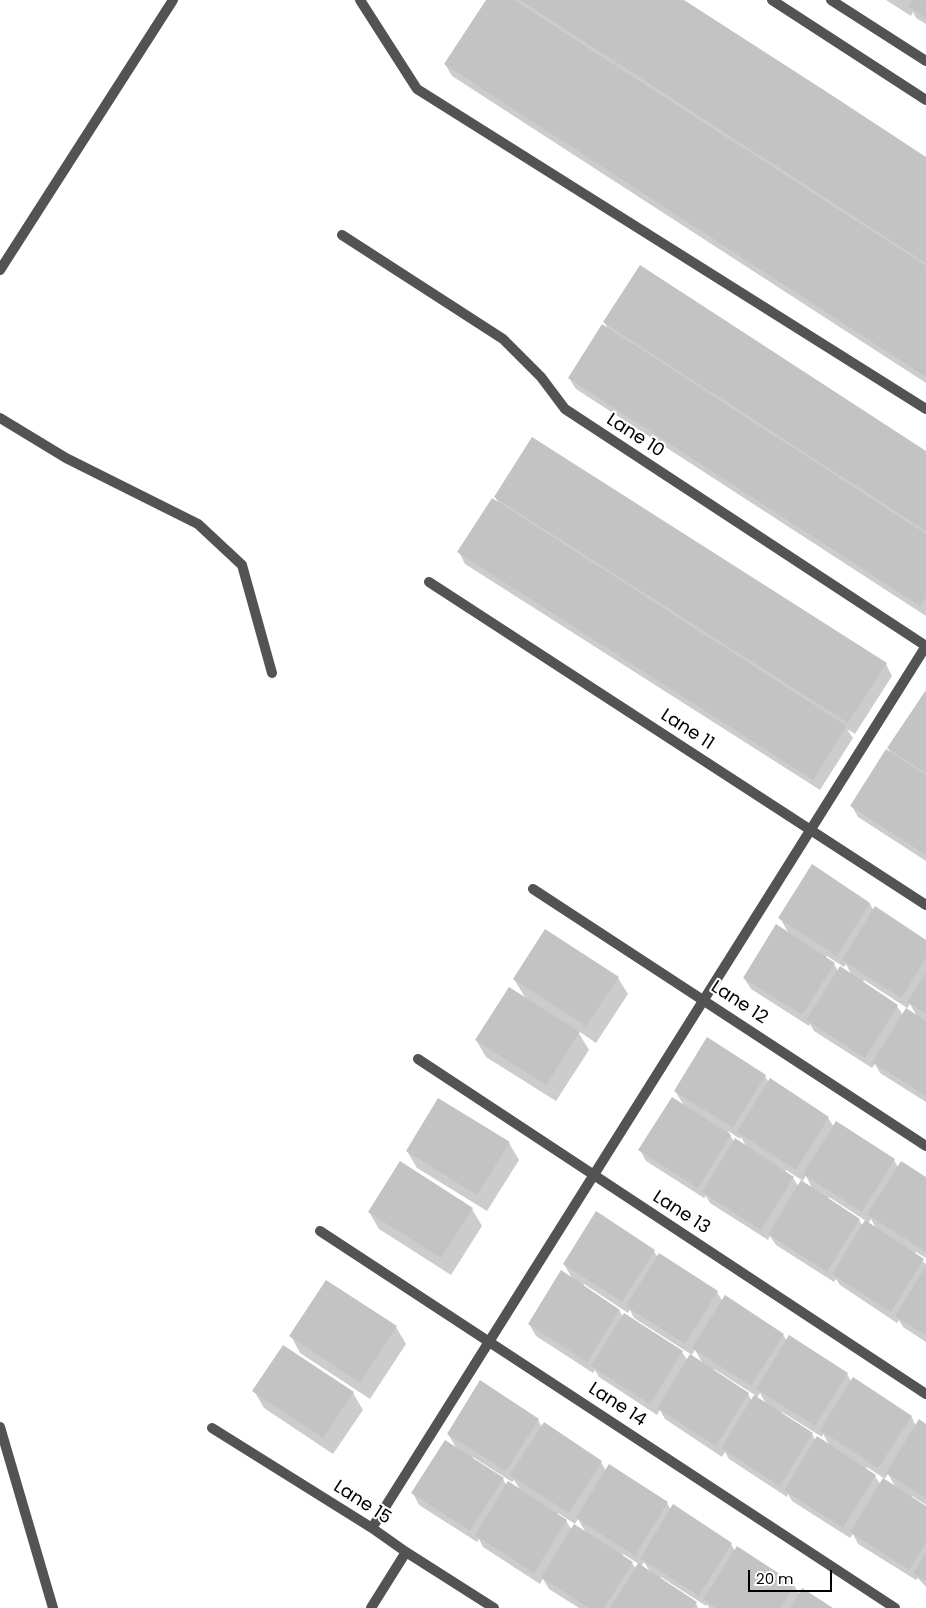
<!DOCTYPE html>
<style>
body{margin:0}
#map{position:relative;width:926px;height:1608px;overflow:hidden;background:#fff;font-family:Poppins,sans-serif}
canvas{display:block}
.scale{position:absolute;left:748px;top:1570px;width:84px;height:22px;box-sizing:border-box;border:2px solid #000;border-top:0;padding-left:6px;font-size:15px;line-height:18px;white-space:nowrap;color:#000;-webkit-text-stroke:4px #fff;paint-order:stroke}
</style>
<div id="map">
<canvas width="926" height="1608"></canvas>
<div class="scale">20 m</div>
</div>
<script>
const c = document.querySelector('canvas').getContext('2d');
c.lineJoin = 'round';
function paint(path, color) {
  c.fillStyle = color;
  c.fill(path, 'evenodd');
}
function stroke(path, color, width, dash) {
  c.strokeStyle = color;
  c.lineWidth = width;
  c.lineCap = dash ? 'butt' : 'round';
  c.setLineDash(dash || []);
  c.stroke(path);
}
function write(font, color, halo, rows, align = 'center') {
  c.font = font + ' Poppins,sans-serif';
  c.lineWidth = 4;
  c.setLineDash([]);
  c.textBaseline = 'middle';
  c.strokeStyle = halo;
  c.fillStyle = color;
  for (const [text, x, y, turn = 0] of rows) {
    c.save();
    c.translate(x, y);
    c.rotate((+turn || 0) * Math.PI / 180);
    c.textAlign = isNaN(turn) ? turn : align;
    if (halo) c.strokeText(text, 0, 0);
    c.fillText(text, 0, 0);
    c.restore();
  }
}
paint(new Path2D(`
 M487,0H682L926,158V383L452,76L445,64Z
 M886,0H926V24L916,18L913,12L911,16Z
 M604,322L926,452V616L576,389L569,378L609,330Z
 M495,497L886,664L892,676L855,734L847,729L853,738L820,790L465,564L459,552L500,506Z
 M926,693V861L858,817L852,806L892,755L888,748Z
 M812,866L870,904L874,911L926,942V1102L880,1073L875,1064L872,1068L814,1031L810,1024L809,1026L751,989L744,978L789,934L780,918ZM827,956L844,967L846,964L852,976L838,971L834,964L825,958ZM864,980L907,1008L903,1015L897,1006L863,982ZM910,1004L918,1018L906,1010Z
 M618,978L628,994L596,1043L577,1030L589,1050L556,1101L486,1057L476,1040L526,999L514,979Z
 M708,1039L765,1076L769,1083L828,1118L834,1127L837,1122L894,1160L898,1167L926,1179V1258L916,1252L914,1254L926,1264V1342L903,1327L899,1320L897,1323L840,1285L836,1279L834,1282L776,1245L770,1236L768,1240L710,1203L706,1196L704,1198L646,1161L640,1150L685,1107L675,1091ZM728,1131L740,1139L741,1137L747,1148L734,1142ZM786,1170L803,1181L806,1176L813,1190L799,1187L793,1178L784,1172ZM829,1197L866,1221L863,1226L859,1220L828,1199ZM871,1219L877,1230L868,1224Z
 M509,1143L519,1160L487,1211L417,1168L407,1151Z
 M472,1209L482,1226L451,1275L379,1229L369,1212Z
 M654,1251L658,1258L660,1255L717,1292L723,1302L783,1335L787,1341L790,1337L847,1374L851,1381L911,1416L916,1426L926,1425V1505L912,1496L910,1498L926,1508V1587L918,1578L916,1580L858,1544L853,1534L850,1538L792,1501L788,1494L787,1497L729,1459L725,1452L722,1457L665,1419L660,1410L657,1415L599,1377L595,1370L593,1373L536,1336L529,1324L573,1280L564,1264ZM584,1284L628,1313L630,1310L634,1318L692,1355L688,1361L682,1352L625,1314L623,1317L619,1310L583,1286ZM695,1350L703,1364L691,1356ZM714,1369L755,1395L752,1401L748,1394L713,1371ZM760,1393L766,1404L757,1398ZM782,1412L822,1437L823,1434L830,1446L816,1441L812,1434L781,1414ZM867,1467L885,1479L881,1485L875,1476L866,1470ZM888,1474L896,1488L884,1480Z
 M396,1327L406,1344L370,1399L300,1353L291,1336Z
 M254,1391L353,1393L363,1410L333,1454L264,1408Z
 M538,1420L542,1427L601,1462L606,1471L610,1466L667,1503L671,1510L731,1544L735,1551L737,1548L794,1585L800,1595L831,1608H709L707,1604L706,1606L661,1577L660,1579L696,1603L698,1608H579L549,1589L543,1579L540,1584L483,1547L479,1539L477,1542L419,1505L413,1493L457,1449L448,1434ZM473,1457L512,1482L514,1480L521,1491L507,1486L503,1479L472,1459ZM558,1513L575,1524L578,1519L586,1533L572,1530L566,1521L557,1515ZM623,1554L639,1564L636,1569L632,1563L622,1556ZM644,1562L651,1573L641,1567Z`), '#0003');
paint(new Path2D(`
 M486,0H514L926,266V377L444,64Z
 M520,0H684L833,96L926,157V263Z
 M912,0H926V18L908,6Z
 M640,265L926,451V531L603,322Z
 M602,324L926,534V597L920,606L568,378Z
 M532,437L887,663L848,723L494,497Z
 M492,498L847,726L813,780L457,552Z
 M926,690V773L887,748Z
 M886,749L926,775V855L850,806Z
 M812,864L870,903L837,956L778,918Z
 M875,906L926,940V958L901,998L842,960Z
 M776,924L835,963L802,1015L743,978Z
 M545,929L619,977L586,1026L513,979Z
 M840,966L898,1005L865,1058L806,1020Z
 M926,972V1014L907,1002Z
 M509,987L580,1032L546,1085L475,1040Z
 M906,1008L926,1021V1096L872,1062Z
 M707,1037L766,1075L733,1128L674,1091Z
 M770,1078L829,1117L796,1170L737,1132Z
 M672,1097L731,1135L698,1188L638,1150Z
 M438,1098L510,1142L477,1195L406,1151Z
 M836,1121L895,1159L862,1212L803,1174Z
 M735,1138L794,1177L761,1230L702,1192Z
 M400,1161L473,1208L441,1258L368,1212Z
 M901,1161L926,1177V1252L867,1214Z
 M801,1180L860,1219L827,1272L768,1234Z
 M596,1211L655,1250L622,1302L563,1264Z
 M865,1220L924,1259L891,1312L832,1274Z
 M659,1253L718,1291L685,1344L626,1306Z
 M926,1266V1335L895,1316Z
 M561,1270L620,1310L587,1362L528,1324Z
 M326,1280L397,1326L360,1383L289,1336Z
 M725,1295L784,1334L751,1386L692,1348Z
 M624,1313L683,1351L650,1404L591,1366Z
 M789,1335L848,1373L815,1426L756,1389Z
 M283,1345L354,1392L323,1438L252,1391Z
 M690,1354L749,1393L716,1446L657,1408Z
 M853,1377L912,1416L878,1468L820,1430Z
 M480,1380L539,1419L506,1471L447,1434Z
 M754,1395L813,1433L780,1486L721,1448Z
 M919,1419L926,1424V1498L886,1473Z
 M544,1422L602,1461L569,1513L510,1475Z
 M817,1436L876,1475L843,1528L784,1490Z
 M445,1440L504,1478L470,1531L411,1493Z
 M609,1464L668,1502L635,1556L576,1518Z
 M883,1478L926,1506V1543L909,1570L850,1532Z
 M508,1481L567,1520L534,1573L475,1535Z
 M673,1504L732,1543L699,1596L640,1558Z
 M574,1524L633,1562L604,1608H589L541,1577Z
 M737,1546L795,1584L780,1608H716L703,1599Z
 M926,1552V1581L913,1573Z
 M638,1563L697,1602L693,1608H610Z
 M802,1588L833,1608H790Z`), '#c3c3c3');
stroke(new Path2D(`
 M360,0L417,89L926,409
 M772,0L926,100
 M831,0L926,61
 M342,235L503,339L541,377L565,409L926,646
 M0,270L173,0
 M0,418L66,458L198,524L242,565L272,673
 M429,582L926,905
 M533,889L926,1146
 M418,1059L926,1394
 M320,1231L895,1608
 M0,1427L53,1608
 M212,1428L372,1528L406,1552L494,1608
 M372,1528L926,646
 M371,1608L406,1552`), '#535353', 10);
write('18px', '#000', '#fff', [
 ["Lane 10",635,436,33],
 ["Lane 11",687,730,33],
 ["Lane 12",739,1003,33],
 ["Lane 13",681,1213,33],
 ["Lane 14",617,1405,33],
 ["Lane 15",362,1503,33]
]);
</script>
